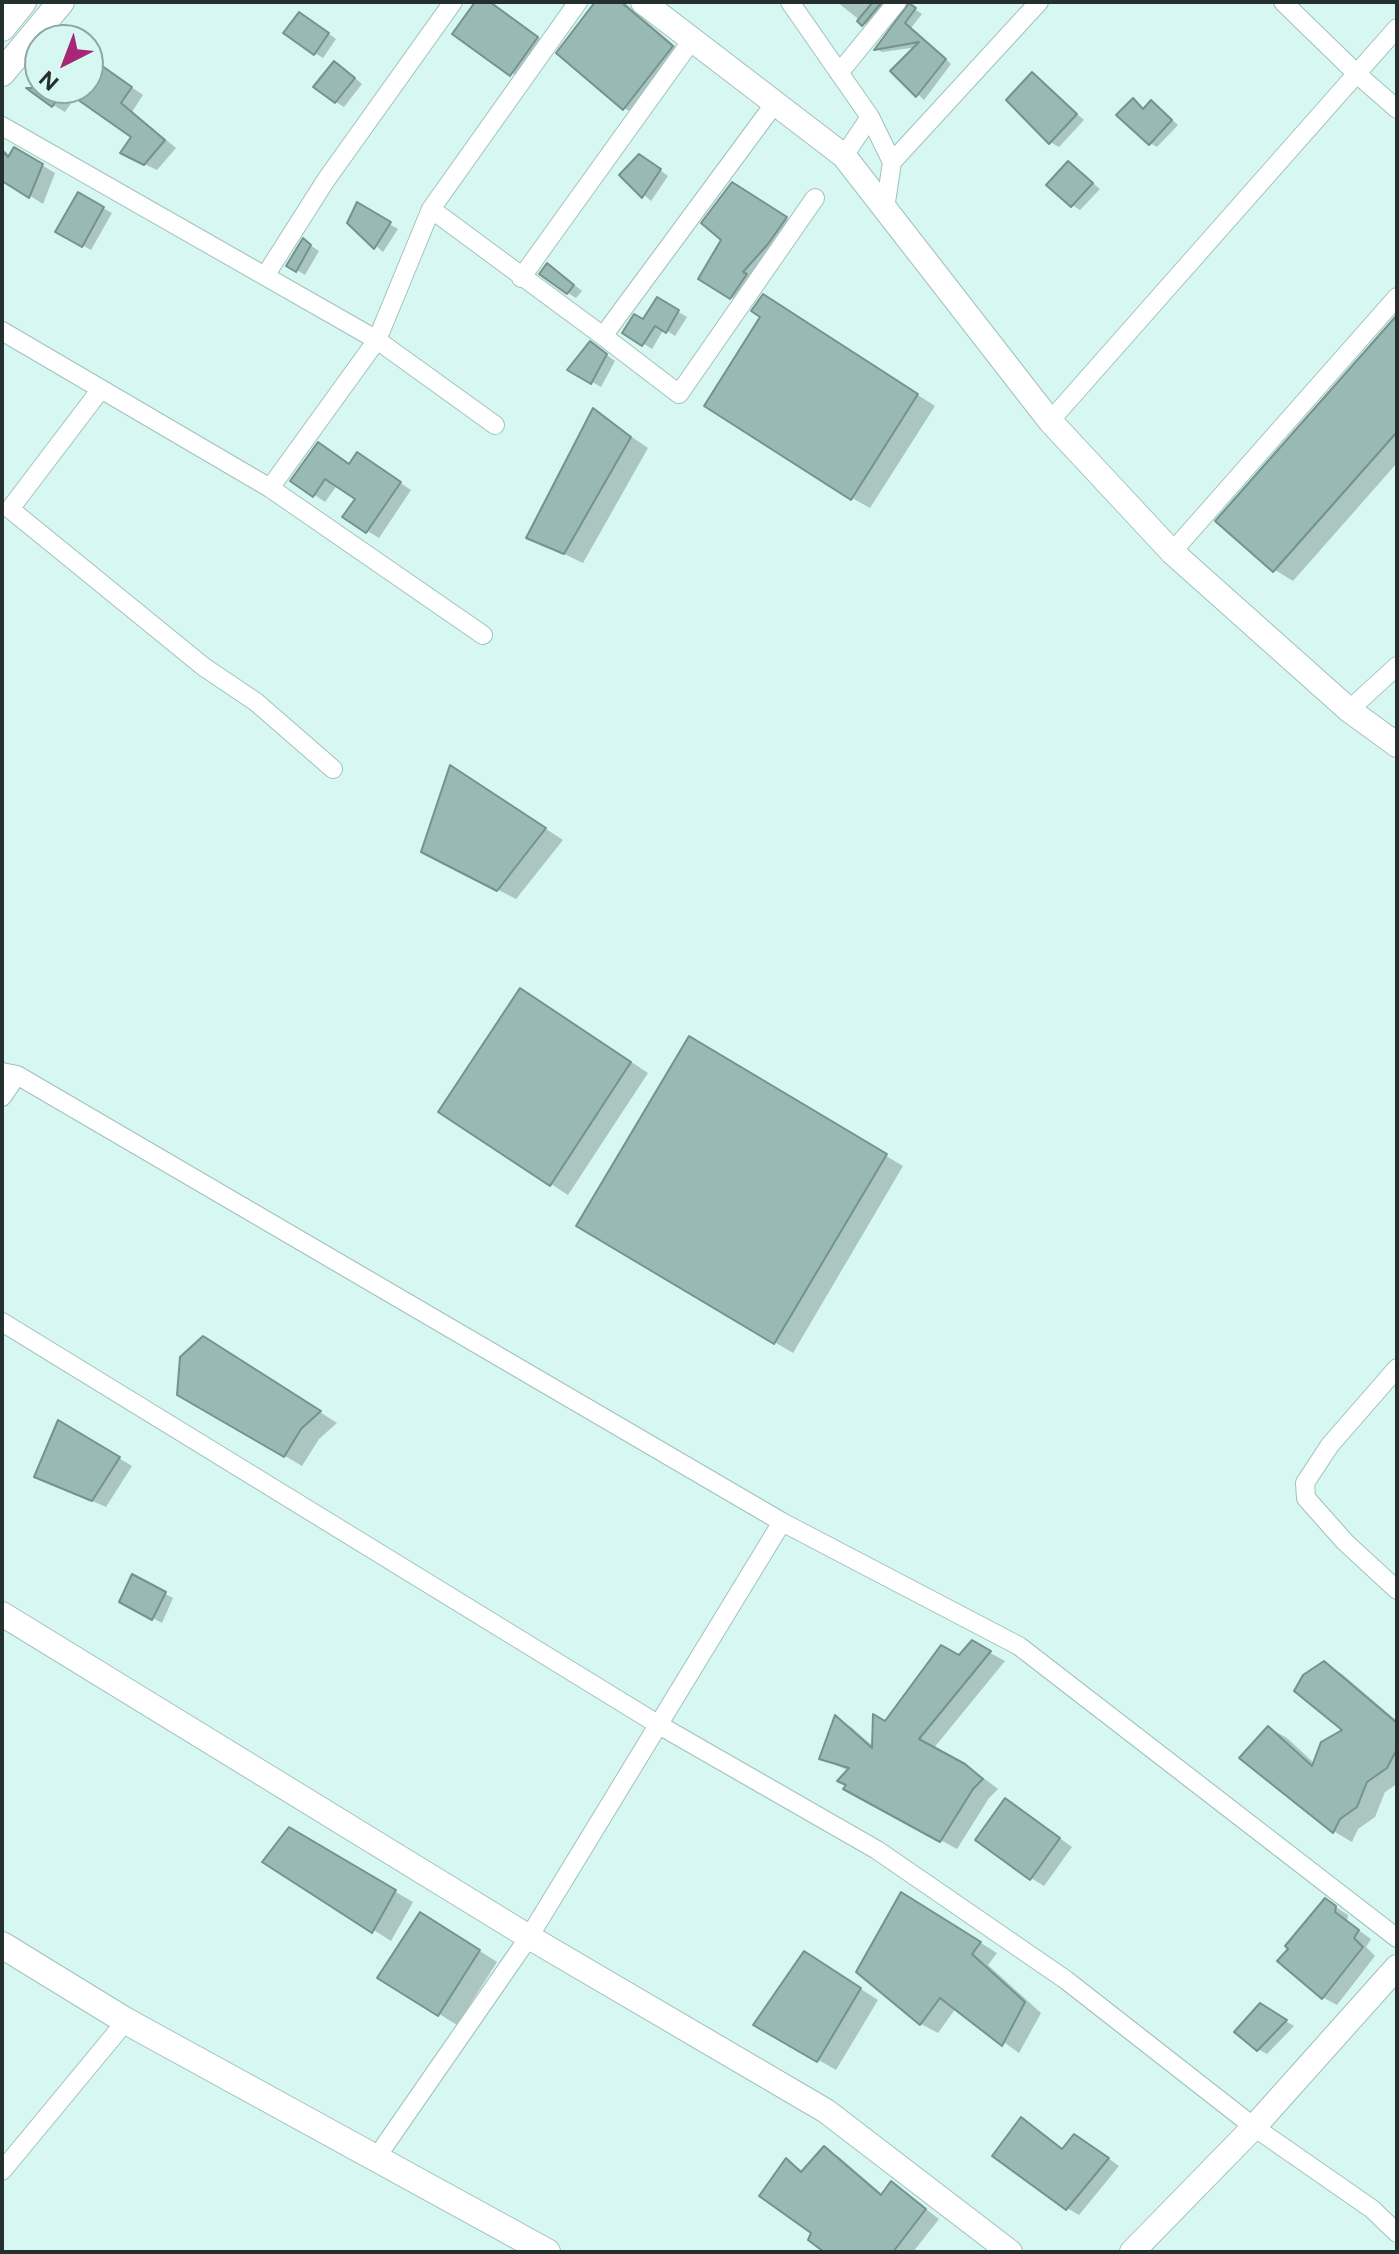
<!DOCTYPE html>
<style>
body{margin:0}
#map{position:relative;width:1399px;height:2254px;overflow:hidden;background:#d6f7f2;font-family:Figtree,sans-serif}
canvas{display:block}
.frame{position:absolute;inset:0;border:4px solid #23302e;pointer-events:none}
.north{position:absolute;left:24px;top:24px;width:80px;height:80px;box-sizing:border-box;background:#d6f7f2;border:2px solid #8ea7a4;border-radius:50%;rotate:222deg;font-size:22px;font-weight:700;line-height:32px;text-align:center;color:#23302e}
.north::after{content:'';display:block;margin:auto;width:28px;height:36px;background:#a72676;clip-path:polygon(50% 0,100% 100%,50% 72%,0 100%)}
</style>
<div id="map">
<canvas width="1399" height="2254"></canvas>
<div class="frame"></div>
<div class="north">N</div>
</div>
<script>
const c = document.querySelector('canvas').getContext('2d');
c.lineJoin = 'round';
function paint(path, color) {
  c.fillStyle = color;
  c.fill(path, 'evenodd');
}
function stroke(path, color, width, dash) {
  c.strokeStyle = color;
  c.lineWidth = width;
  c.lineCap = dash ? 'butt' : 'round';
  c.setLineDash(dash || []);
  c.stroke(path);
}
paint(new Path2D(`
 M478,2H489L494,5L550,46L525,82L455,33Z
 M599,2H624L689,58L642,118L624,108Z
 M837,2H892L871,29Z
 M910,6L922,14L911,28L951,64L924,100L893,71L918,47L882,52L877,49Z
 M308,19L336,39L323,58L315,53Z
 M88,57L143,95L132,112L176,148L157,170L134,159V136L76,96L65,112L53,105L44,88H88Z
 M343,68L362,84L344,107L336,102Z
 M1032,75L1084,120L1059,147L1050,142Z
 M1133,101L1145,110L1158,107L1178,125L1157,147L1150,143Z
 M2,149L11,156L15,149L55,173L43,204L2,178Z
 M648,161L668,176L651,201L621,175Z
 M1069,163L1100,189L1080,210L1072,205Z
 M732,184L798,225L743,304L700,278L724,239Z
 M79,195L112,213L91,250L58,231Z
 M357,205L398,229L383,252L349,222Z
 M304,241L319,251L305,275L289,265Z
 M556,270L582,291L576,298L568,293Z
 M658,300L687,317L675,336L664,329L652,349L625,332L644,321Z
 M781,307L935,406L870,508L852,498Z
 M1397,318V463L1293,581L1275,570L1218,521Z
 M599,349L615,361L601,387L570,369Z
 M594,411L648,448L583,563L529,537Z
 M369,462L411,490L379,538L345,517L358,498L338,484L325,502L293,480Z
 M468,778L563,840L516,899L442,861Z
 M539,1001L648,1073L568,1195L551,1184Z
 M689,1039L903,1166L793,1353L578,1225Z
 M221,1349L337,1423L319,1439L302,1466L179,1393Z
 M59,1422L132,1466L106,1507L36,1476Z
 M133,1577L173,1598L162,1623L122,1601Z
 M972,1643L1005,1661L933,1749L981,1776L998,1789L989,1798L957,1849L846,1788L849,1771L821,1758L836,1718L851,1727L874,1747L886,1723L960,1657Z
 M1324,1663L1342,1674L1397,1721V1784L1385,1792L1375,1817L1358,1829L1352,1842L1335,1832L1242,1758L1269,1728L1287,1738L1315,1764L1346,1730Z
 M1019,1809L1072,1847L1044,1886L1031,1878Z
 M289,1830L413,1902L391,1941L265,1861Z
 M1325,1900L1348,1915L1347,1922L1371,1939L1366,1947L1375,1956L1337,2005L1324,1998L1280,1961Z
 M918,1904L997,1953L988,1965L1041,2013L1019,2053L956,2008L938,2033L921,2024L859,1972Z
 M439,1925L497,1962L457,2025L380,1977Z
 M822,1964L878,2000L836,2070L756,2024Z
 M1260,2006L1294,2026L1267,2054L1258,2049Z
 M1033,2127L1064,2150L1087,2143L1119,2166L1079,2215L1067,2208Z
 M825,2148L839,2157L883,2195L892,2183L939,2219L913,2252H827L814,2232L787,2161L804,2172Z`), '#0003');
const building = new Path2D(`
 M475,2H490L538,37L510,76L452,34Z
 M595,2H621L673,46L623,110L556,53Z
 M873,2H882L862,26L857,21Z
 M909,3L916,8L905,23L946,59L916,97L890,71L919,42L874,50Z
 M299,12L329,33L314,55L283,33Z
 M88,56L132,87L121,103L165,140L144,165L120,153L131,137L64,90L52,107L26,88H88Z
 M334,61L355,78L335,103L313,87Z
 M1032,72L1077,114L1049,144L1006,100Z
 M1133,98L1143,109L1151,100L1172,120L1149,145L1116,115Z
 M14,147L43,164L29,198L2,181V150L8,157Z
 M639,154L661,169L642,198L619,175Z
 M1068,161L1093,183L1071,207L1046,185Z
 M732,182L787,217L768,244L743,272L747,274L730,299L698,279L721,240L701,223Z
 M78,192L104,207L82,247L55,232Z
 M357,202L391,222L374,249L347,223Z
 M303,238L311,245L296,272L286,266Z
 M547,263L574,285L567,294L539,274Z
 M763,294L918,394L851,500L704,406L760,317L751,311Z
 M657,297L679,310L666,333L655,326L642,346L622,333L634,314L643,319Z
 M1397,315V432L1273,572L1215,521Z
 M590,341L607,354L591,384L567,370Z
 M593,408L631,437L564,554L526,538Z
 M318,442L349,464L357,452L401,482L366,533L342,517L355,499L325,479L313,497L290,481Z
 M450,765L546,828L497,891L421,852Z
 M520,988L631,1062L550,1186L438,1112Z
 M689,1036L887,1154L774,1344L576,1226Z
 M203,1336L321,1411L301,1429L284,1457L177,1395L180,1357Z
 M58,1420L120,1457L92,1501L34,1477Z
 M132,1574L166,1592L152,1620L119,1602Z
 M972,1640L991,1651L919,1739L965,1764L983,1779L973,1789L940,1842L843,1789L846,1785L837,1781L849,1768L819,1759L835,1715L872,1748L873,1714L885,1721L941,1645L959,1655Z
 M1324,1661L1397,1723V1749L1387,1768L1367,1782L1357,1807L1340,1819L1333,1833L1239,1758L1268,1726L1312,1766L1321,1742L1342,1730L1294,1691L1303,1675Z
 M1005,1798L1060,1838L1030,1880L975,1840Z
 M289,1827L396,1890L372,1933L262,1862Z
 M901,1892L981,1942L972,1954L1025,2002L1002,2046L940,1998L920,2025L856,1972Z
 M1325,1898L1336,1906L1335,1912L1359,1930L1354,1938L1363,1947L1322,1999L1277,1961L1288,1949L1285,1946Z
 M420,1912L480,1950L438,2016L377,1978Z
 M804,1951L861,1988L817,2062L753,2025Z
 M1260,2003L1287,2020L1257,2051L1234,2032Z
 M1021,2117L1062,2149L1074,2134L1109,2158L1066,2210L992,2156Z
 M824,2146L881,2195L891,2181L926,2209L893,2252H824L808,2240L811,2233L759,2196L786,2158L801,2172Z`);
paint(building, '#99b9b4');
stroke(building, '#74928e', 2);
const minor = new Path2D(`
 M790,2L870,117L844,156
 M1283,2L1357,74L1397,109
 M839,73L897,2
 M775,103L603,336L679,394L815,198
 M870,117L892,162
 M2,126L377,340L270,488L2,331
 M431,209L603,336
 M885,209L892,162L1039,2
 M265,276L326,180L453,2
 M521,278L692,40
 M101,389L10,509L204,667L256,702L333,769
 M1050,421L1397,28
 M495,425L377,340L431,209L578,2
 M270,488L483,635
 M1172,552L1397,297
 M1349,710L1397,666
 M2,1072L17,1075L782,1522L1019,1646L1397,1938
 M2,1097L17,1075
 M2,1322L659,1725L877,1850L1066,1980L1254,2127L1372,2209L1397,2233
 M1397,1368L1330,1445L1305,1483L1306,1498L1345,1542L1397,1590
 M376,2158L529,1937L782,1522
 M2,2171L126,2021`);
const tertiary = new Path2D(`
 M643,2L844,156L1050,421L1172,552L1349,710L1397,745
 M2,1614L529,1937L826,2111L1010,2252
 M1132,2252L1254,2127L1397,1967`);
const secondary = new Path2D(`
 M2,28L23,2
 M2,73L61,2
 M2,1945L126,2021L547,2252`);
stroke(minor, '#a1c1bd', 20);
stroke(tertiary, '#a1c1bd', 26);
stroke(secondary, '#a1c1bd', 28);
stroke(minor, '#fff', 18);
stroke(tertiary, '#fff', 24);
stroke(secondary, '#fff', 26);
</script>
